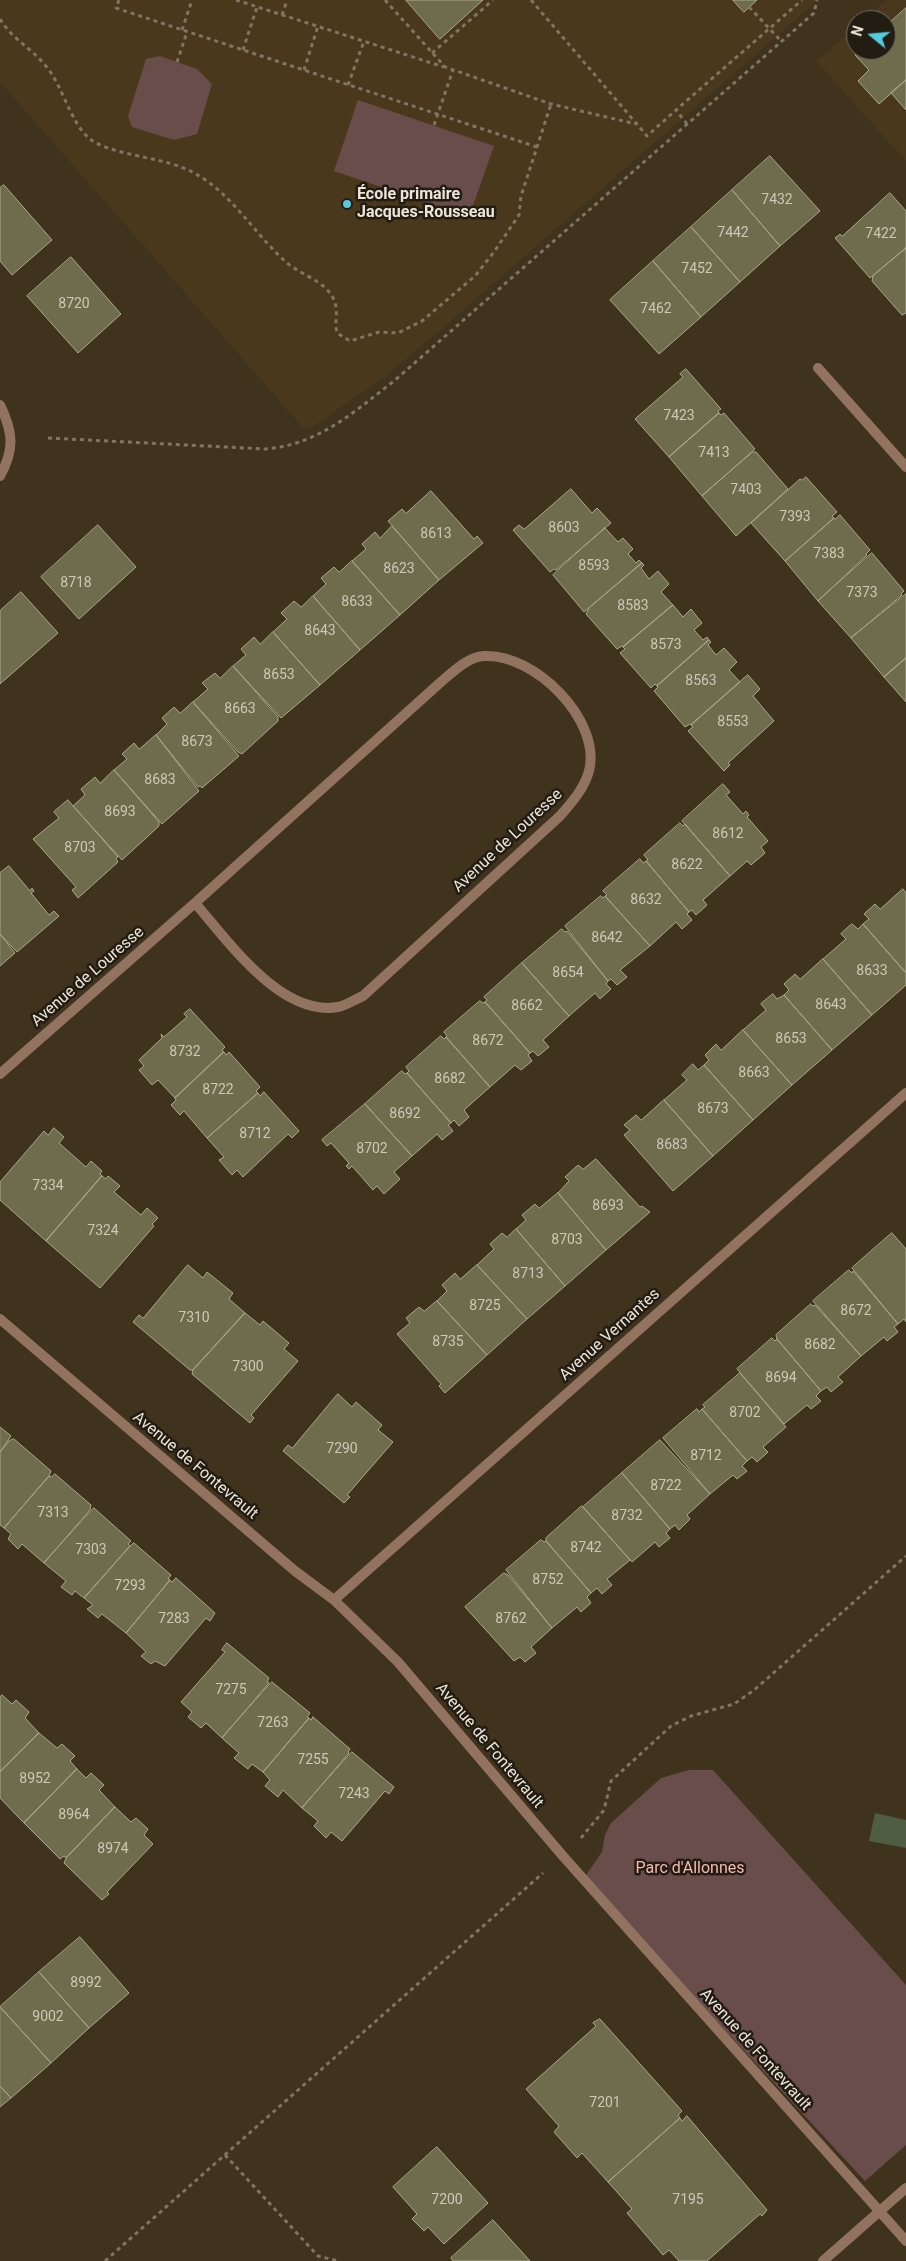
<!DOCTYPE html>
<meta charset="utf-8">
<style>
body{margin:0}
#map{position:relative;width:906px;height:2261px;overflow:hidden;background:#40331d;font-family:Roboto,sans-serif}
canvas{display:block}
.north{position:absolute;left:846px;top:10px;width:50px;height:50px;box-sizing:border-box;background:#221c12;border:1px solid #746c61;border-radius:50%;rotate:287deg;font-size:14px;font-weight:700;line-height:20px;text-align:center;color:#eee5d8}
.north::after{content:'';display:block;margin:auto;width:18px;height:22px;background:#53cbdb;clip-path:polygon(50% 0,100% 100%,50% 72%,0 100%)}
</style>
<div id="map">
<canvas width="906" height="2261"></canvas>
<div class="north">N</div>
</div>
<script>
const c = document.querySelector('canvas').getContext('2d');
c.lineJoin = 'round';
function paint(path, color) {
  c.fillStyle = color;
  c.fill(path, 'evenodd');
}
function stroke(path, color, width, dash) {
  c.strokeStyle = color;
  c.lineWidth = width;
  c.lineCap = dash ? 'butt' : 'round';
  c.setLineDash(dash || []);
  c.stroke(path);
}
function write(font, color, halo, rows, align = 'center') {
  c.font = font + ' Roboto,sans-serif';
  c.lineWidth = 5;
  c.setLineDash([]);
  c.textBaseline = 'middle';
  c.strokeStyle = halo;
  c.fillStyle = color;
  for (const [text, x, y, turn = 0] of rows) {
    c.save();
    c.translate(x, y);
    c.rotate((+turn || 0) * Math.PI / 180);
    c.textAlign = isNaN(turn) ? turn : align;
    if (halo) c.strokeText(text, 0, 0);
    c.fillText(text, 0, 0);
    c.restore();
  }
}
paint(new Path2D(`
 M0,0H818L445,326L378,382L306,431L0,82Z
 M887,0H906V161L816,61L856,27V50H886V20H864Z`), '#4a381c');
paint(new Path2D(`
 M160,56L197,69L212,84L197,134L174,140L132,127L128,116L146,59Z
 M358,100L494,146L469,217L334,171Z
 M689,1770H713L906,1985V2145L865,2181L584,1878L602,1852L605,1835L611,1823L661,1778Z`), '#684d4a');
paint(new Path2D(`
 M875,1813L906,1820V1848L869,1841Z`), '#4f5d42');
const building = new Path2D(`
 M406,0H483L440,39Z
 M733,0H757L744,12Z
 M906,8V80L879,104L858,81L869,70L855,55L860,50H886V26Z
 M906,80V110L891,93Z
 M770,156L820,211L780,246L732,190Z
 M4,185L52,240L12,275L0,261V188Z
 M732,190L780,246L740,282L691,227Z
 M890,193L906,211V248L870,278L835,238L840,234L842,236Z
 M691,227L740,282L701,317L653,261Z
 M906,248V313L902,315L872,281L873,276Z
 M71,257L121,314L78,353L27,296Z
 M653,261L701,317L659,354L610,300Z
 M686,369L721,409L718,411L719,413L669,457L635,419L683,377L680,374Z
 M719,413L721,415L724,413L755,449L702,496L669,457Z
 M753,452H756L788,489L736,536L702,496Z
 M806,477L837,512L832,516L834,518L785,561L751,523L800,479L802,480Z
 M571,489L592,513L597,508L611,523L556,570L554,569L550,572L513,530L519,525L524,529Z
 M431,491L474,539L477,536L483,543L439,580L388,521L402,509L406,513Z
 M840,515L870,550L866,554L867,555L818,601L785,561L834,518L835,519Z
 M98,525L136,567L79,619L41,577Z
 M392,526L439,580L400,615L352,561L366,549L362,544L375,532L380,538Z
 M605,528L618,542L623,538L633,549L628,554L636,563L639,560L642,563L584,612L553,575Z
 M872,553L904,591L901,594L902,595L851,638L818,601Z
 M352,561L400,615L360,650L313,596L326,584L321,578L334,567L339,572Z
 M642,563L644,565L641,568L649,579L658,571L669,584L661,592L673,605L623,647L622,646L617,649L586,614L589,608Z
 M21,592L58,633L0,684V611Z
 M906,594V658L884,677L851,638Z
 M313,596L360,650L320,685L273,632L287,619L281,613L294,601L301,607Z
 M673,605L683,617L691,609L702,623L694,630L703,640L707,637L709,640L657,686L655,684L651,688L620,653L625,649L623,647Z
 M273,632L320,685L281,718L233,666L246,655L241,649L254,637L260,644Z
 M709,640L711,642L708,645L716,655L724,648L737,662L729,670L740,682L691,725L690,724L685,727L654,691L658,687L657,686Z
 M906,658V702L884,677Z
 M233,666L278,717V721L242,754L238,752L193,702L208,689L202,683L215,673L220,678Z
 M748,675L760,689L753,696L774,721L728,763L730,765L724,771L688,731L693,727L691,725Z
 M193,702L239,756L202,788L200,786L198,787L156,735L167,724L162,718L174,707L180,713Z
 M156,735L199,791L162,824L114,770L127,759L122,754L134,743L139,749Z
 M114,770L159,822V826L122,860L73,806L85,795L81,789L95,777L100,783Z
 M723,784L730,792L726,795L743,814L746,811L749,815L747,817L768,841L761,847L765,853L751,865L747,861L730,876L682,821Z
 M68,800L118,857L116,859L118,862L78,898L72,890L76,887L33,839L59,818L54,812Z
 M680,823L683,826L685,824L730,876L703,900L707,905L696,915L692,910L689,912L646,861L648,860L644,855Z
 M640,859L643,863L646,861L689,912L687,914L692,920L682,929L676,922L650,946L605,896L607,895L603,891Z
 M9,866L30,891L32,888L34,891L31,893L49,915L54,911L59,916L17,952L0,934V873Z
 M903,889L906,893V973L863,924L869,919L864,914L875,904L880,909Z
 M601,896L603,898L605,896L650,946L620,970L627,977L617,985L611,979L608,981L565,926Z
 M852,924L858,929L863,924L906,973V985L872,1015L823,959L846,939L841,934Z
 M562,929L565,932L567,931L608,981L606,984L611,989L600,999L595,993L569,1016L522,963Z
 M0,934L15,953L0,966Z
 M823,959L872,1015L832,1050L784,995L789,990L784,984L795,974L800,979Z
 M522,963L569,1016L543,1040L549,1047L538,1056L533,1051L530,1053L485,1002L487,1000L484,997Z
 M773,994L777,999L784,995L832,1050L792,1085L743,1030L766,1010L761,1004Z
 M480,1001L483,1003L485,1002L530,1053L528,1055L532,1061L521,1070L515,1065L490,1087L446,1037L447,1036L444,1032Z
 M190,1009L225,1047L222,1050L224,1052L175,1098L158,1080L152,1085L139,1070L144,1066L139,1060L162,1038L161,1034L164,1037L187,1017L184,1014Z
 M743,1030L792,1085L753,1120L704,1065L709,1060L705,1055L716,1044L721,1050Z
 M441,1036L444,1039L446,1037L490,1087L464,1110L469,1117L459,1126L454,1120L451,1123L407,1073L409,1071L406,1067Z
 M224,1052L226,1055L229,1052L260,1087L256,1091L258,1093L207,1138L184,1111L180,1115L171,1105L176,1100L175,1098Z
 M693,1064L698,1070L704,1065L753,1120L713,1156L664,1100L687,1080L682,1075Z
 M402,1071L405,1074L407,1073L451,1123L448,1125L453,1131L442,1140L437,1134L412,1156L365,1104Z
 M264,1092L299,1131L292,1138L288,1134L243,1177L237,1170L232,1175L219,1160L224,1157L207,1138L258,1093L260,1096Z
 M664,1100L713,1156L673,1191L624,1135L630,1130L624,1125L636,1115L641,1120Z
 M365,1104L412,1156L394,1172L400,1179L384,1194L377,1186L373,1190L352,1166L349,1169L346,1166L349,1163L331,1143L327,1146L322,1140Z
 M54,1128L64,1137L59,1143L86,1167L91,1161L102,1171L100,1174L102,1176L46,1241L0,1200V1182L44,1131L48,1135Z
 M596,1159L640,1207L642,1206L650,1212L606,1250L558,1193L569,1181L565,1177L578,1165L583,1169Z
 M102,1176L106,1179L108,1176L120,1186L114,1192L141,1215L147,1208L158,1218L152,1224L154,1226L100,1288L46,1241Z
 M558,1193L606,1250L565,1286L516,1229L526,1220L522,1215L535,1204L539,1208Z
 M516,1229L565,1286L527,1319L477,1265L494,1249L490,1244L502,1233L507,1237Z
 M892,1233L906,1249V1322L904,1319L898,1324L852,1268Z
 M188,1265L203,1278L207,1272L233,1293L229,1299L245,1313L193,1370H190L133,1322L139,1315L143,1318Z
 M477,1265L527,1319L487,1355L437,1301L447,1291L442,1285L455,1273L460,1279Z
 M849,1270L852,1273L853,1271L898,1324L894,1327L898,1332L887,1341L884,1337L861,1356L813,1301Z
 M437,1301L487,1355L445,1393L439,1386L441,1384L397,1334L410,1323L406,1318L419,1307L424,1311Z
 M811,1304L813,1306L815,1305L861,1356L838,1377L843,1382L831,1392L827,1387L821,1391L777,1339L776,1335Z
 M245,1313L260,1325L263,1321L289,1343L284,1349L298,1361L251,1415L254,1418L250,1423L192,1374L193,1370Z
 M772,1338L775,1341L777,1339L821,1391L816,1396L821,1401L811,1409L807,1405L784,1424L737,1369Z
 M740,1373L786,1427L763,1447L768,1452L757,1462L752,1457L747,1461L702,1409L705,1407L703,1405Z
 M338,1394L352,1407L356,1402L382,1425L378,1430L393,1442L347,1495L350,1497L344,1503L283,1451L288,1445L292,1448Z
 M697,1409L699,1412L702,1409L747,1461L742,1466L747,1471L737,1479L733,1475L710,1494L663,1438Z
 M0,1427L11,1436L0,1452Z
 M14,1439L51,1471L49,1476L4,1528L0,1525V1452L9,1441Z
 M660,1440L710,1494L687,1515L690,1519L679,1530L675,1525L670,1529L622,1473Z
 M622,1473L670,1529L666,1533L670,1538L659,1547L655,1542L632,1562L583,1507Z
 M55,1474L91,1505L90,1510L44,1563L22,1544L18,1549L8,1539L11,1534L4,1528L49,1476L51,1477Z
 M582,1506L630,1560L607,1579L612,1585L602,1594L597,1588L591,1593L546,1541V1538Z
 M94,1508L131,1541L128,1544L130,1546L84,1598L75,1591L72,1595L61,1587L66,1581L44,1563Z
 M541,1540L544,1542L546,1541L591,1593L587,1597L591,1603L581,1612L577,1607L552,1628L506,1570Z
 M134,1543L171,1575L168,1579L170,1580L126,1633L102,1614L98,1618L87,1609L93,1605L84,1598L130,1546Z
 M504,1573L508,1575L552,1628L531,1647L536,1653L525,1662L520,1657L514,1661L465,1607Z
 M176,1578L215,1613L210,1621L206,1618L165,1666L155,1661L151,1664L141,1656L146,1652L126,1633L170,1580L172,1582Z
 M227,1643L269,1678L267,1682L269,1683L222,1738L206,1723L201,1728L188,1717L192,1712L181,1702L225,1652L222,1650Z
 M272,1682L310,1713L307,1717L309,1718L263,1772L252,1764L248,1769L234,1758L239,1753L222,1738Z
 M2,1695L12,1704L16,1700L29,1712L25,1718L39,1733L0,1772V1698Z
 M313,1717L350,1749L348,1752L349,1753L302,1808L283,1790L278,1797L265,1786L270,1780L263,1772L309,1718L311,1720Z
 M39,1733L57,1748L62,1744L75,1756L70,1761L77,1769L24,1823L0,1798V1772Z
 M352,1752L394,1787L389,1794L385,1791L342,1841L331,1832L326,1838L314,1826L318,1821L302,1808Z
 M77,1769L86,1778L91,1773L104,1785L99,1790L115,1807L66,1858L64,1856L60,1859L24,1823Z
 M115,1807L131,1822L136,1818L148,1829L144,1835L153,1844L107,1892L109,1894L102,1900L64,1863L66,1858Z
 M80,1937L129,1993L89,2028L39,1972Z
 M39,1972L89,2028L51,2063L0,2007Z
 M0,2007L51,2063L11,2098L0,2086Z
 M600,2019L682,2111L678,2115L680,2118L608,2182L582,2153L577,2158L554,2132L559,2126L526,2089L596,2026L593,2023Z
 M0,2086L11,2098L0,2107Z
 M687,2116L767,2210L762,2216L760,2214L707,2261H679L669,2250L663,2255L627,2213L632,2209L608,2182L680,2118L682,2121Z
 M437,2147L488,2203L444,2244L428,2227L424,2231L412,2219L417,2214L393,2187Z
 M493,2220L530,2261H453L451,2258Z`);
paint(building, '#6f6c4d');
stroke(building, '#aaa88c', 1);
stroke(new Path2D(`
 M119,0L116,8L537,147
 M236,0L444,67
 M385,0L445,67L551,104L636,124
 M531,0L647,136L676,110
 M749,7L782,42
 M282,15L287,0
 M0,19C11,38 31,48 45,65C63,85 70,123 90,139C109,154 156,157 181,167C228,185 250,230 287,263C301,275 326,281 334,300C339,311 334,322 337,333L350,341L379,332L398,333L422,321L475,276L494,252L519,215L521,196L551,104
 M182,30L192,0
 M243,50L257,7
 M432,53L493,0
 M177,62L187,32
 M304,70L318,26
 M348,85L364,41
 M687,124L676,110L802,0
 M434,125L453,70
 M48,438L265,449C318,445 354,412 394,381L814,13L817,0
 M581,1838L604,1810L611,1781L671,1726L691,1716L734,1704L753,1691L906,1556
 M225,2155L318,2256L338,2261
 M105,2261L543,1873`), '#807562', 3, [4, 4]);
stroke(new Path2D(`
 M818,368L906,467
 M0,405C13,432 15,449 0,476
 M0,1074L195,903L442,681C454,671 468,657 484,656C534,653 602,720 589,771C584,789 572,802 560,816L363,996C355,999 346,1006 338,1007C281,1017 228,941 195,903
 M0,1319L295,1571L334,1600L398,1662L562,1855L906,2241
 M334,1600L906,1093
 M823,2261L906,2188`), '#927360', 10);
for (const [x, y, r, color] of [
 [347,204,5,"#53cbdb"]
]) {
  const dot = new Path2D();
  dot.arc(x, y, r, 0, 2 * Math.PI);
  c.fillStyle = color;
  c.fill(dot);
  stroke(dot, '#221c12', 2);
}
write('14px', '#cec7b5', null, [
 ["7432",777,200],
 ["7442",733,233],
 ["7422",881,234],
 ["7452",697,269],
 ["8720",74,304],
 ["7462",656,309],
 ["7423",679,416],
 ["7413",714,453],
 ["7403",746,490],
 ["7393",795,517],
 ["8603",564,528],
 ["8613",436,534],
 ["7383",829,554],
 ["8593",594,566],
 ["8623",399,569],
 ["8718",76,583],
 ["7373",862,593],
 ["8633",357,602],
 ["8583",633,606],
 ["8643",320,631],
 ["8573",666,645],
 ["8653",279,675],
 ["8563",701,681],
 ["8663",240,709],
 ["8553",733,722],
 ["8673",197,742],
 ["8683",160,780],
 ["8693",120,812],
 ["8612",728,834],
 ["8703",80,848],
 ["8622",687,865],
 ["8632",646,900],
 ["8642",607,938],
 ["8633",872,971],
 ["8654",568,973],
 ["8643",831,1005],
 ["8662",527,1006],
 ["8653",791,1039],
 ["8672",488,1041],
 ["8732",185,1052],
 ["8663",754,1073],
 ["8682",450,1079],
 ["8722",218,1090],
 ["8673",713,1109],
 ["8692",405,1114],
 ["8712",255,1134],
 ["8683",672,1145],
 ["8702",372,1149],
 ["7334",48,1186],
 ["8693",608,1206],
 ["7324",103,1231],
 ["8703",567,1240],
 ["8713",528,1274],
 ["8725",485,1306],
 ["8672",856,1311],
 ["7310",194,1318],
 ["8735",448,1342],
 ["8682",820,1345],
 ["7300",248,1367],
 ["8694",781,1378],
 ["8702",745,1413],
 ["7290",342,1449],
 ["8712",706,1456],
 ["8722",666,1486],
 ["7313",53,1513],
 ["8732",627,1516],
 ["8742",586,1548],
 ["7303",91,1550],
 ["8752",548,1580],
 ["7293",130,1586],
 ["7283",174,1619],
 ["8762",511,1619],
 ["7275",231,1690],
 ["7263",273,1723],
 ["7255",313,1760],
 ["8952",35,1779],
 ["7243",354,1794],
 ["8964",74,1815],
 ["8974",113,1849],
 ["8992",86,1983],
 ["9002",48,2017],
 ["7201",605,2103],
 ["7200",447,2200],
 ["7195",688,2200]
]);
write('bold 16px', '#eee5d8', '#221c12', [
 ["École primaire",357,195],
 ["Jacques-Rousseau",357,213]
], 'left');
write('16px', '#eee5d8', '#221c12', [
 ["Avenue de Louresse",508,841,-43],
 ["Avenue de Louresse",88,977,-41],
 ["Avenue Vernantes",610,1335,-42],
 ["Avenue de Fontevrault",195,1466,40],
 ["Avenue de Fontevrault",489,1746,50],
 ["Avenue de Fontevrault",755,2050,48]
]);
write('16px', '#f9b8b0', '#221c12', [
 ["Parc d'Allonnes",690,1869]
]);
</script>
